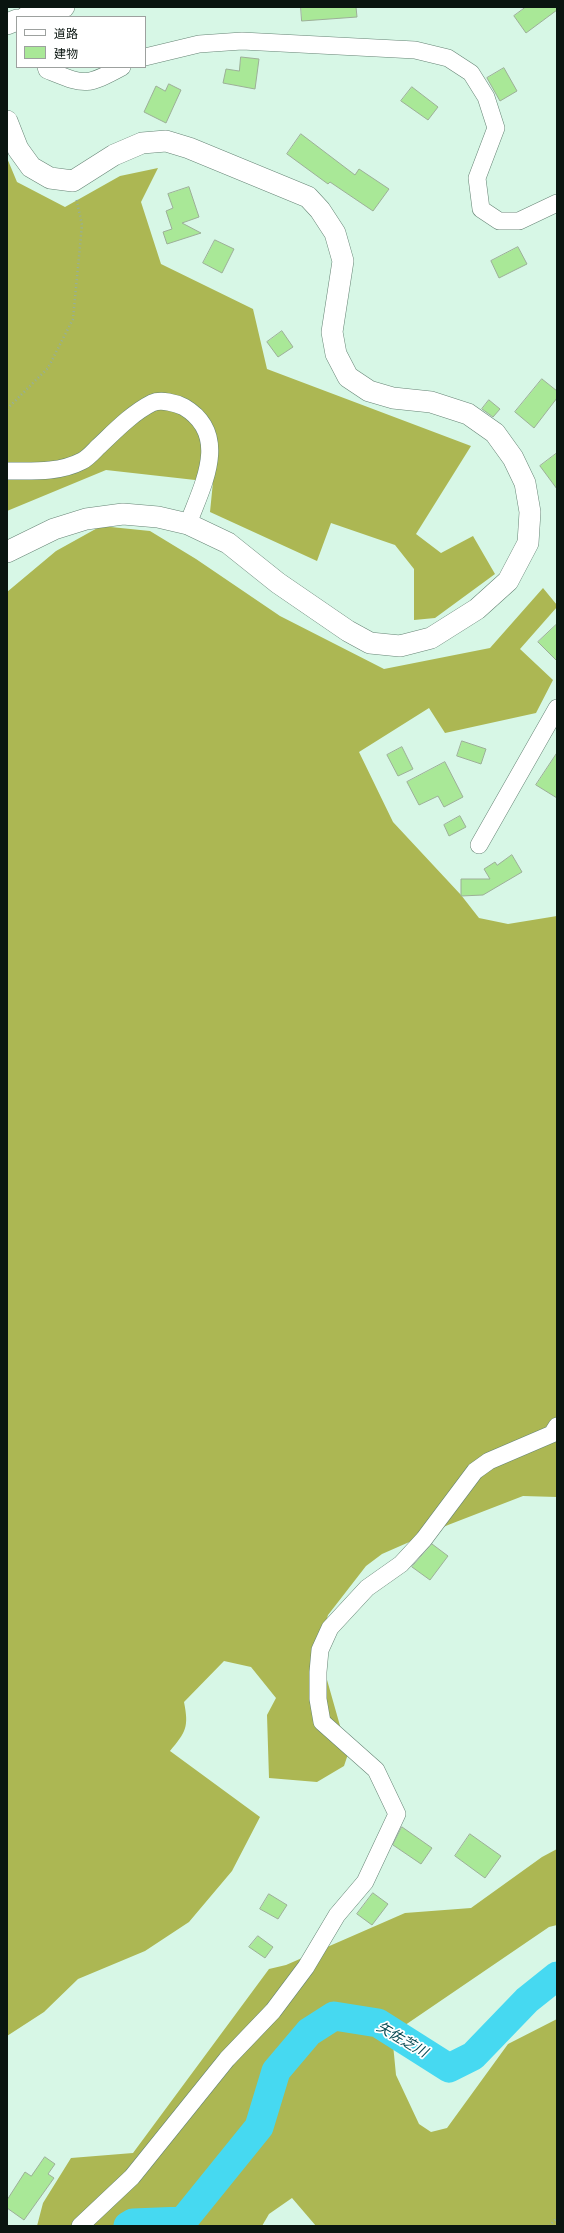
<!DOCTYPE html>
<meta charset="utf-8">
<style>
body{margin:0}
#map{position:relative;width:564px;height:2233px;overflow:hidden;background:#d7f7e6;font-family:Cabin,"Noto Sans JP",sans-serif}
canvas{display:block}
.frame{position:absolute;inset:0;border:8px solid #0a1510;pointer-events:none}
.legend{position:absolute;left:16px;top:16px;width:130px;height:52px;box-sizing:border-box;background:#fff;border:1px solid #9da19f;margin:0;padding:5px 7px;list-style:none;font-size:12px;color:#0a1510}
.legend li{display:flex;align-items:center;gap:8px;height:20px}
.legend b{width:20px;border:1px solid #9da19f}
</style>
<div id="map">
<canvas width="564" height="2233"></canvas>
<div class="frame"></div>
<ul class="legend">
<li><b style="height:5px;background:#fff"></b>道路</li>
<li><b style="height:11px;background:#a9e897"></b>建物</li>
</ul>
</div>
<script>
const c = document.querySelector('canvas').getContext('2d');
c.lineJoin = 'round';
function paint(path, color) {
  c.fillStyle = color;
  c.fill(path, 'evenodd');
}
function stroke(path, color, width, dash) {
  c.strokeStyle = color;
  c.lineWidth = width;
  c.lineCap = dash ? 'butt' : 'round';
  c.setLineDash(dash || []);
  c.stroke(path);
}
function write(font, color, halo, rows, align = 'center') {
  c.font = font + ' Cabin,"Noto Sans JP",sans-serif';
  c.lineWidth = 3.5;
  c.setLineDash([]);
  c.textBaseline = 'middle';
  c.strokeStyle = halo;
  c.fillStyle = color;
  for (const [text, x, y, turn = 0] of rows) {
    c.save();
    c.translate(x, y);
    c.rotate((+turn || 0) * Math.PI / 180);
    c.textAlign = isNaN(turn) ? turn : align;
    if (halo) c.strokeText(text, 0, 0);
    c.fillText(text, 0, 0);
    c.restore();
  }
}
paint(new Path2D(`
 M7,158L17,182L65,207L120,176L158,168L141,202L161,264L253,309L267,369L471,446L416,534L441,553L473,536L495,574L435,618L414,620V569L395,545L331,523L317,561L210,512L213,482L106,470L7,511Z
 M101,526L150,531L196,559L280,616L384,669L490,648L543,588L557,605V607L520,649L553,680L536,713L445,733L429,708L359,752L393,822L461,895L479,918L508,924L557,916V1497L523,1496L448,1525L382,1554L366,1566L328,1615L318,1648L348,1754L344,1766L317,1782L269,1778L267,1715L276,1698L251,1667L224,1661L184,1702C189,1727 186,1732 170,1751L260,1817L232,1871L189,1922L145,1951L78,1979L44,2012L7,2036V592L56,551Z
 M557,1849V1925L549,1927L392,2034L396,2075L419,2124L431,2132L447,2128L508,2044L557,2019V2226H316L292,2198L269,2214L262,2226H37L43,2203L71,2158L133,2153L269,1969L286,1965L405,1913L471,1908L542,1857Z`), '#acb753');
stroke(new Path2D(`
 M128,2226L133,2223L183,2221L259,2127L276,2071L309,2032L334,2016L378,2023L449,2068L473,2056L527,2000L557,1976`), '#46d9f1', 29);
const building = new Path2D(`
 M301,7H356L357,17L302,21Z
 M526,7H557V10L526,33L514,16Z
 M241,57L259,59L255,89L223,83L226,69L239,71Z
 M504,68L517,91L500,101L487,78Z
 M169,84L181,90L166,123L144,112L156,86L165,91Z
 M412,87L438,107L428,120L401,101Z
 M301,134L355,175L359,169L389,189L373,211L330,182L328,184L287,154Z
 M189,187L199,217L182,223L201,233L167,244L163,232L172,229L166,211L173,208L168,194Z
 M215,240L234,249L222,273L203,263Z
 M518,247L527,264L499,278L491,261Z
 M282,331L293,347L278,357L267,342Z
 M542,379L557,391V398L534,428L515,412Z
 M489,400L500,409L493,417L482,409Z
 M557,453V489L540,466Z
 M557,624V661L538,642Z
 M462,741L486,749L481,764L457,756Z
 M402,747L413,769L398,776L387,755Z
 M557,753V798L536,785Z
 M445,762L463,797L444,807L438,796L419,805L407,782Z
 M460,816L466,827L449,836L444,825Z
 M512,855L522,872L483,895L461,896V879H490L484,869L495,862L497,865Z
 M432,1544L448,1556L430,1580L412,1567Z
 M402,1827L432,1848L421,1864L393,1845Z
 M470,1834L501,1856L485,1878L455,1856Z
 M373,1893L388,1904L372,1925L357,1914Z
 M269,1894L287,1905L278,1919L260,1909Z
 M258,1936L273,1947L265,1958L249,1947Z
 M45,2157L55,2164L48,2174L54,2178L24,2220L7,2208V2200L25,2172L31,2176Z`);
paint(building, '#a9e897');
stroke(building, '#9caf97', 1);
const minor = new Path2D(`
 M145,57L199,44L242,41L415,50L448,58L471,73L486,97L496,128L477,178L481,209L499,221H519L557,203
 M46,67L47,70C85,85 85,87 122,67
 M7,471C32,471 59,473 82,461C88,458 93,452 98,447C114,432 132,413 152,403C161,399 176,403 184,407C231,435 202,486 188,524
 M479,845L557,708
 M80,2226L132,2177L227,2059L273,2011L306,1967L337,1915L365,1882L397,1814L376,1770L322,1722L318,1699V1672L320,1650L330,1628L367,1588L401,1564L424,1539L475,1471L489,1461L552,1434L557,1426`);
const tertiary = new Path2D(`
 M26,17L40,16L64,7
 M7,24L17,20
 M7,121L18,149L31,167L50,178L73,181L114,155L142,143L166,141L189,148L308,197L320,210L335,233L343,261L332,332L336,354L348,377L369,391L393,398L431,402L468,414L495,433L513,458L525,483L530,512L528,543L508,581L477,609L431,638L400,646L370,643L348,631L278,583L228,543L188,524L158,517L123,514L86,519L54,529L7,552`);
stroke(minor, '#668475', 18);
stroke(tertiary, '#668475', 22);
stroke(new Path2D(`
 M7,409L48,368L73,319L82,225L76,197
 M549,2226L557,2218`), '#94aea0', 2.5, [1, 3]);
stroke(minor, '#fff', 17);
stroke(tertiary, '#fff', 21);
write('italic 14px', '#064952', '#fff', [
 ["矢佐芝川",402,2040,30]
]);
</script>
